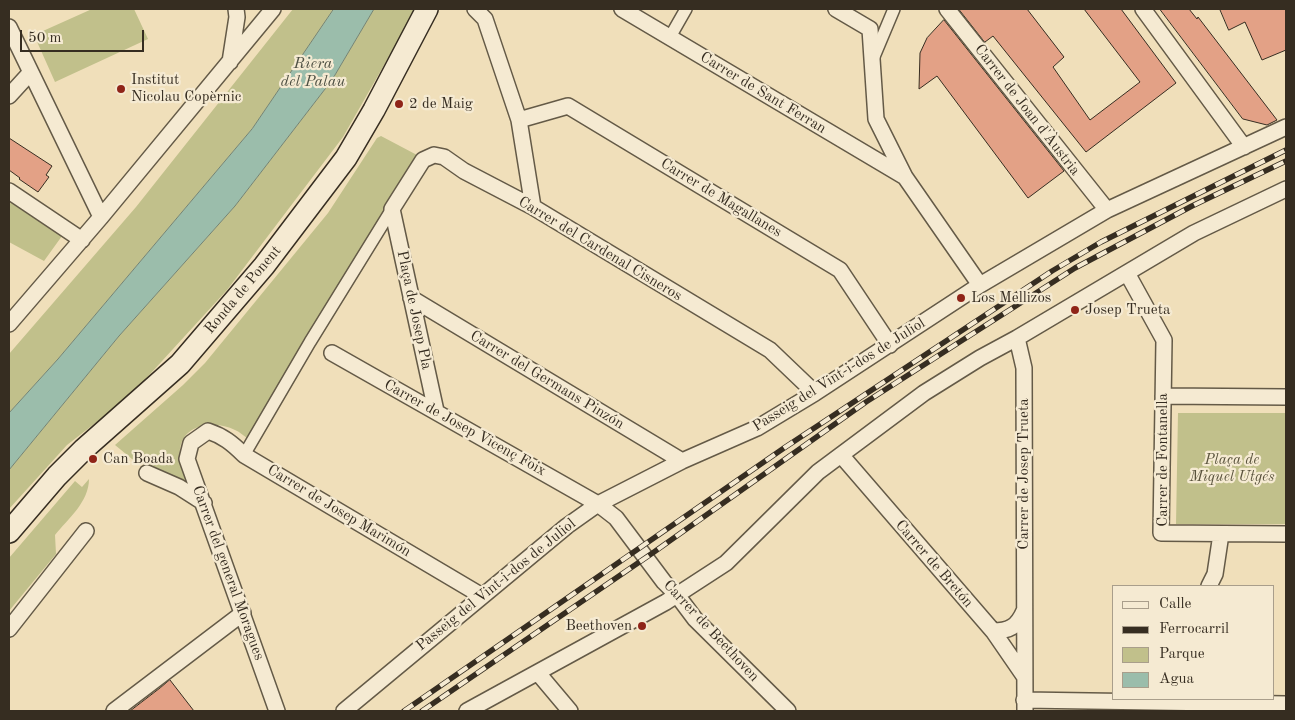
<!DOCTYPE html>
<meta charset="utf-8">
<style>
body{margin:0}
#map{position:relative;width:1295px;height:720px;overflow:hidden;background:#f0dfba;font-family:"Old Standard TT",serif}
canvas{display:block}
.frame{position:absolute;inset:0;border:10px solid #362d21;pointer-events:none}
.legend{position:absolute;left:1112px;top:585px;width:162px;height:115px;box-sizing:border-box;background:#f5ead2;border:1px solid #a99e8b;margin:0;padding:6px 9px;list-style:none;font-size:15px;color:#362d21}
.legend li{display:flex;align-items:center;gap:10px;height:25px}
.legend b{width:25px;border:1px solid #a99e8b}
.scale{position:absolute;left:20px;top:30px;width:124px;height:22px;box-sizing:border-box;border:2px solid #362d21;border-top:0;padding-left:6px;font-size:15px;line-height:18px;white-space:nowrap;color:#362d21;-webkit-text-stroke:4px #f5ead2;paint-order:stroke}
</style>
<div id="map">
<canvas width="1295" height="720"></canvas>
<div class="frame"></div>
<ul class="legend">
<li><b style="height:6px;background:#f5ead2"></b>Calle</li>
<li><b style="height:6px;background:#362d21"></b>Ferrocarril</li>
<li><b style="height:14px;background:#c1c08b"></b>Parque</li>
<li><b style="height:14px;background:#9bbdab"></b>Agua</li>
</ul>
<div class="scale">50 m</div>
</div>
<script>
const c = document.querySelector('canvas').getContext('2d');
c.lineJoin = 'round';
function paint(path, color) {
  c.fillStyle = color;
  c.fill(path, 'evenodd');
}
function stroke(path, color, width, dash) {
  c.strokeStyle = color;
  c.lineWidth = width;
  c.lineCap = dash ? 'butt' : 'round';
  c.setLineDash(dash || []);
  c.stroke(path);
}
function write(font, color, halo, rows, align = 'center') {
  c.font = font + ' "Old Standard TT",serif';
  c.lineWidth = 4.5;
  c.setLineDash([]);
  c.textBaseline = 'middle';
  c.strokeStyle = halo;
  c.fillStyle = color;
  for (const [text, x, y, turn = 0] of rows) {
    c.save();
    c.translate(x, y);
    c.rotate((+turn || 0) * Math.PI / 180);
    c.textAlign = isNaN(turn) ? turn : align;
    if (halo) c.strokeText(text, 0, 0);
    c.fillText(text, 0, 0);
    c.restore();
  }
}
paint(new Path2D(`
 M92,9H134L148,39L55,82L34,35Z
 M293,9H334L252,129L58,359L9,413V354L136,207Z
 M374,9H416L343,137L227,290L130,396L67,445L9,509V470L119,336L235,206L332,80Z
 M381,136L417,155L248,439C244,436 240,432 235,430C218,421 188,422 181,444C177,456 183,471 188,482L132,459L115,445L183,385L205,363L328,213L377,138Z
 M11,202L62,236L44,261L9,242V206Z
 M1178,413H1286V524H1176Z
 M89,479C89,502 68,519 55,535L56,554L9,611V558L75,481L82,487Z`), '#c1c08b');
const water = new Path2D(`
 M334,9H374L332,80L235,206L119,336L9,470V413L58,359L252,129Z`);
paint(water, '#9bbdab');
stroke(water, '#738374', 1);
const building = new Path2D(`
 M959,9H1027L1064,57L1053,67L1090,120L1140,82L1084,9H1121L1176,83L1086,152L993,36L985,42Z
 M1160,9H1189L1197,19L1198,17L1277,120L1267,125L1243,119Z
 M1220,9H1286V50L1262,60L1245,22L1229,30Z
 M944,20L1064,171L1028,198L937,76L919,89L920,53L927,38Z
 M9,138L52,166L46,175L49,177L38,192L19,179L20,178L9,170Z
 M170,680L194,711H130L160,688Z`);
paint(building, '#e3a186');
stroke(building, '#362d21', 1);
const pedestrian = new Path2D(`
 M670,37L686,9
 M873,59L894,9
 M244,455L310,342L392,209`);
const minor = new Path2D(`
 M475,9L485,19L519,120L533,207
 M622,9L905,177
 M836,9L870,29L876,119L905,177L980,285
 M947,9L1107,210
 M1143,9L1244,147
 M9,27L101,217
 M230,62L237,17L236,9
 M9,96L30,73
 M519,120L568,106L840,270L890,345
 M9,191L82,240
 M1127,273L1164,340L1161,533L1286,534
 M411,298L682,461
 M9,324L101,217L273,9
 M1017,338L1024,368L1025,711
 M332,353L598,504L616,518L664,582L677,595L695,619L788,711
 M1163,396L1286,397
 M436,411L392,209L423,160L434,155L444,157L464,171L533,207L770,350L815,393
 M841,455L993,631L1024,676
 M147,473L179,487L204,503
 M1209,586L1215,574L1221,534
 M9,629L86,531
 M993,631C1009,631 1017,627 1024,611
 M538,673L570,711
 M1024,700L1286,704
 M114,711L243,613
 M277,711L187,459L191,443L208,431C223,436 232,443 244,455L482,596
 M344,711L567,526L598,504L682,461L757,428L815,393L980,285L1107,210L1286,127
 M467,711L666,602L726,563L818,472L924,393L980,358L1017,338L1194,233L1286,189`);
const secondary = new Path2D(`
 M9,532L57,476L84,449L180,364L264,266L346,158L374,110L427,9`);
stroke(pedestrian, '#645a47', 14);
stroke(minor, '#645a47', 18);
stroke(secondary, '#362d21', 24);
stroke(pedestrian, '#f5ead2', 11);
stroke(minor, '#f5ead2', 15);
stroke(secondary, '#f5ead2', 21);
const rail = new Path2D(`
 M404,711L784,448L1052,271L1101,242L1286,150
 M422,711L654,552L866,402L1075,268L1192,206L1286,161`);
stroke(rail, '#362d21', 5.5);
stroke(rail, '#f5ead2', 4, [11]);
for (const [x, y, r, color] of [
 [121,89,5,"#8f2418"],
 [399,104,5,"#8f2418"],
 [961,298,5,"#8f2418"],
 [1075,310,5,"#8f2418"],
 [93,459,5,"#8f2418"],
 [642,626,5,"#8f2418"]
]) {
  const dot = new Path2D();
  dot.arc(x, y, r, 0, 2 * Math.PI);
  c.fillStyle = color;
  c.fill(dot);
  stroke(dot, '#f5ead2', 2);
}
write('15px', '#362d21', '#f5ead2', [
 ["Institut",131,80],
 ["Nicolau Copèrnic",131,97],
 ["2 de Maig",409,104],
 ["Los Mellizos",971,298],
 ["Josep Trueta",1085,310],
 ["Can Boada",103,459],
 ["Beethoven",632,626,"right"]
], 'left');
write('15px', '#362d21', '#f5ead2', [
 ["Carrer de Sant Ferran",763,93,31],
 ["Carrer de Joan d'Àustria",1027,110,52],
 ["Carrer de Magallanes",721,198,31],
 ["Carrer del Cardenal Cisneros",600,249,31],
 ["Ronda de Ponent",243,290,-50],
 ["Plaça de Josep Pla",414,310,78],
 ["Passeig del Vint-i-dos de Juliol",839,375,-32],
 ["Carrer del Germans Pinzón",547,380,31],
 ["Carrer de Josep Vicenç Foix",465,428,29],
 ["Carrer de Fontanella",1163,460,-90],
 ["Carrer de Josep Trueta",1024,474,-90],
 ["Carrer de Josep Marimón",339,511,31],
 ["Carrer de Bretón",934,564,49],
 ["Carrer del general Moragues",228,573,70],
 ["Passeig del Vint-i-dos de Juliol",496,585,-39],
 ["Carrer de Beethoven",711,631,47]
]);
write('italic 15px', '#59523c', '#f5ead2', [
 ["Plaça de",1232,460],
 ["Miquel Utgés",1232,477]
]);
write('italic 16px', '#4f5144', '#f5ead2', [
 ["Riera",313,64],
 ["del Palau",313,82]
]);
</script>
